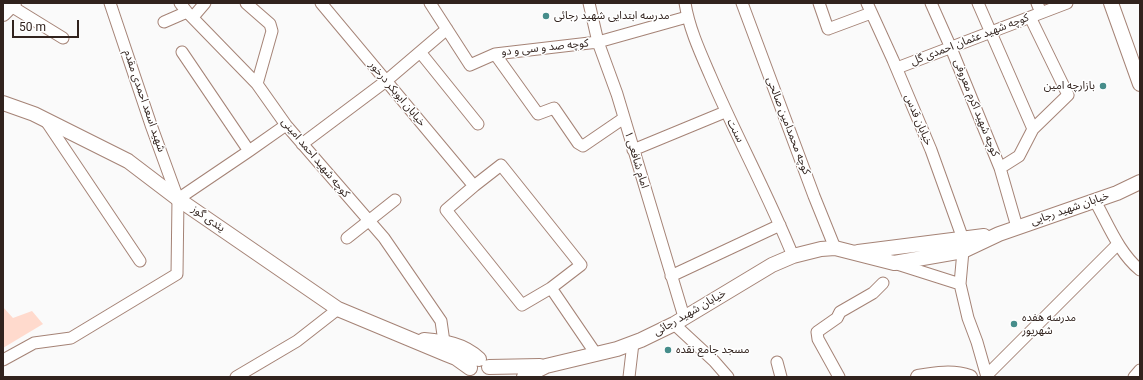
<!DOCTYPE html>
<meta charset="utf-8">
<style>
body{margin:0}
#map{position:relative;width:1143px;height:380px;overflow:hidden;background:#fafafa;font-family:Roboto,sans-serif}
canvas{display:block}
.frame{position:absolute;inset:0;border:4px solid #31231e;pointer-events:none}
.scale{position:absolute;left:12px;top:20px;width:67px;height:18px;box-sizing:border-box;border:2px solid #31231e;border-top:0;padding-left:5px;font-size:12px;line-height:14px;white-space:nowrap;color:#31231e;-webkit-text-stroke:3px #fff;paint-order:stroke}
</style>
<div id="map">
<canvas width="1143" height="380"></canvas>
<div class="frame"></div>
<div class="scale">50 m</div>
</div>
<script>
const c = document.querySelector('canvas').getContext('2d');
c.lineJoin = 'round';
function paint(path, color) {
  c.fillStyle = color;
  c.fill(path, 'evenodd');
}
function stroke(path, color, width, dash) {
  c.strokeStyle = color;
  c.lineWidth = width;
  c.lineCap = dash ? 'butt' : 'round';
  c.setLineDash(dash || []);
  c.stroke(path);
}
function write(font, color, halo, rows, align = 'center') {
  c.font = font + ' Roboto,"Noto Sans Arabic",sans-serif';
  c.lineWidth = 3;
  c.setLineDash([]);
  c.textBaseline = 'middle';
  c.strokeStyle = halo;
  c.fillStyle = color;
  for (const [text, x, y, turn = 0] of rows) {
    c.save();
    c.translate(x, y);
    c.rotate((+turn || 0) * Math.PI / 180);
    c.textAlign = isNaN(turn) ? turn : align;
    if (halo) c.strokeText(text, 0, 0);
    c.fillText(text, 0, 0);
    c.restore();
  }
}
paint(new Path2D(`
 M3,307L13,318L32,311L43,324L3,348Z`), '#ffdacd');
const minor = new Path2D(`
 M180,3L187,12L257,84L286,125L384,238L441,321L444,342
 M246,3L270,24L272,31L257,84
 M321,3L474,186
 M430,3L470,65L495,54L598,42L687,17
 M589,3L598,42L617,94L684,317
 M685,3C689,28 700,52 710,75C736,136 768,194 793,256
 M742,3L814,196L835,248
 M819,3L828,29L871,13
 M867,3L893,60L931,150L963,239
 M931,3L951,48L1000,168L1017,227
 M978,3L1033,129
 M1037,3L1041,13
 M11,6L63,38
 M193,17L205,3
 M164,22L187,12
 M182,52L249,151
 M420,52L478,124
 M495,54L538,114L554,108L578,143L583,146L624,118
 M897,68L1067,3
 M46,121L140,261
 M302,144L386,81L447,29
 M633,150L725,112
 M1000,168L1019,156L1033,129L1068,95L1030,17
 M178,199L249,151L286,125
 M1095,201C1108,224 1119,253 1140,270
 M347,238L395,200
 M963,251L960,284L968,318L977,342L987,377
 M894,263L960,284
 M671,276L780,225
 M551,288L581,265L501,165L474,186L446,210L522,305L551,288L596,354
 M674,324L714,361L728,377
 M3,360L34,343L71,338L177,274L178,199L151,125L110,3
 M777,362L781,377
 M987,375L1118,244
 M236,377L297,341L338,309
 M629,377L633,343
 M839,377L818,339L817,332L837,318L840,312L873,293L883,283
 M1134,377L1140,370`);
const major = new Path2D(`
 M1111,3L1140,84
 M3,14L14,3
 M3,103L34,114L128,161L178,199L338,309L446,354L456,358L470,368
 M858,252L984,236
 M424,340C445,342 463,344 479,359
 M489,367L540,366
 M524,377L546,366L617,349L641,340L674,324L772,265L793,256L821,249L835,248L894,263L963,251L999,234L1117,193L1140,182
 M918,377C935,374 953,371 970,377`);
stroke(minor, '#a58376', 13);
stroke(major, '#a58376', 16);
stroke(minor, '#fff', 11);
stroke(major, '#fff', 14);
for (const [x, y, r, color] of [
 [546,16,4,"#468d8b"],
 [1103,86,4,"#468d8b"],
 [1014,324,4,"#468d8b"],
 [668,350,4,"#468d8b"]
]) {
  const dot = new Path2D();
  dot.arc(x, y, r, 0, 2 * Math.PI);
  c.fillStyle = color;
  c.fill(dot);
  stroke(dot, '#fff', 1.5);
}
write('11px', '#31231e', '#fff', [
 ["مدرسه ابتدایی شهید رجائی",554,16],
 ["بازارچه امین",1095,86,"right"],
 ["مدرسه هفده",1022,318],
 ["شهریور",1022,331],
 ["مسجد جامع نقده",676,350]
], 'left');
write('11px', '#31231e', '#fff', [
 ["کوچه شهید عثمان احمدی گل",970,40,-21],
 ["کوچه صد و سی و دو",545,48,-6],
 ["خیابان ابوبکر درخور",397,94,50],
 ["شهید اسعد احمدی مقدم",144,101,71],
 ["کوچه شهید اکرم معروفی",976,108,68],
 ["خیابان قدس",918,120,67],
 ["کوچه محمدامین صالحی",788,126,69],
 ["سنت",735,131,63],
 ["کوچه شهید احمد امینی",315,158,50],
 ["امام شافعی ۱",636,160,73],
 ["خیابان شهید رجایی",1070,209,-19],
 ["یئدی گوز",208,219,35],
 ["خیابان شهید رجائی",690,313,-30]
]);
</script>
